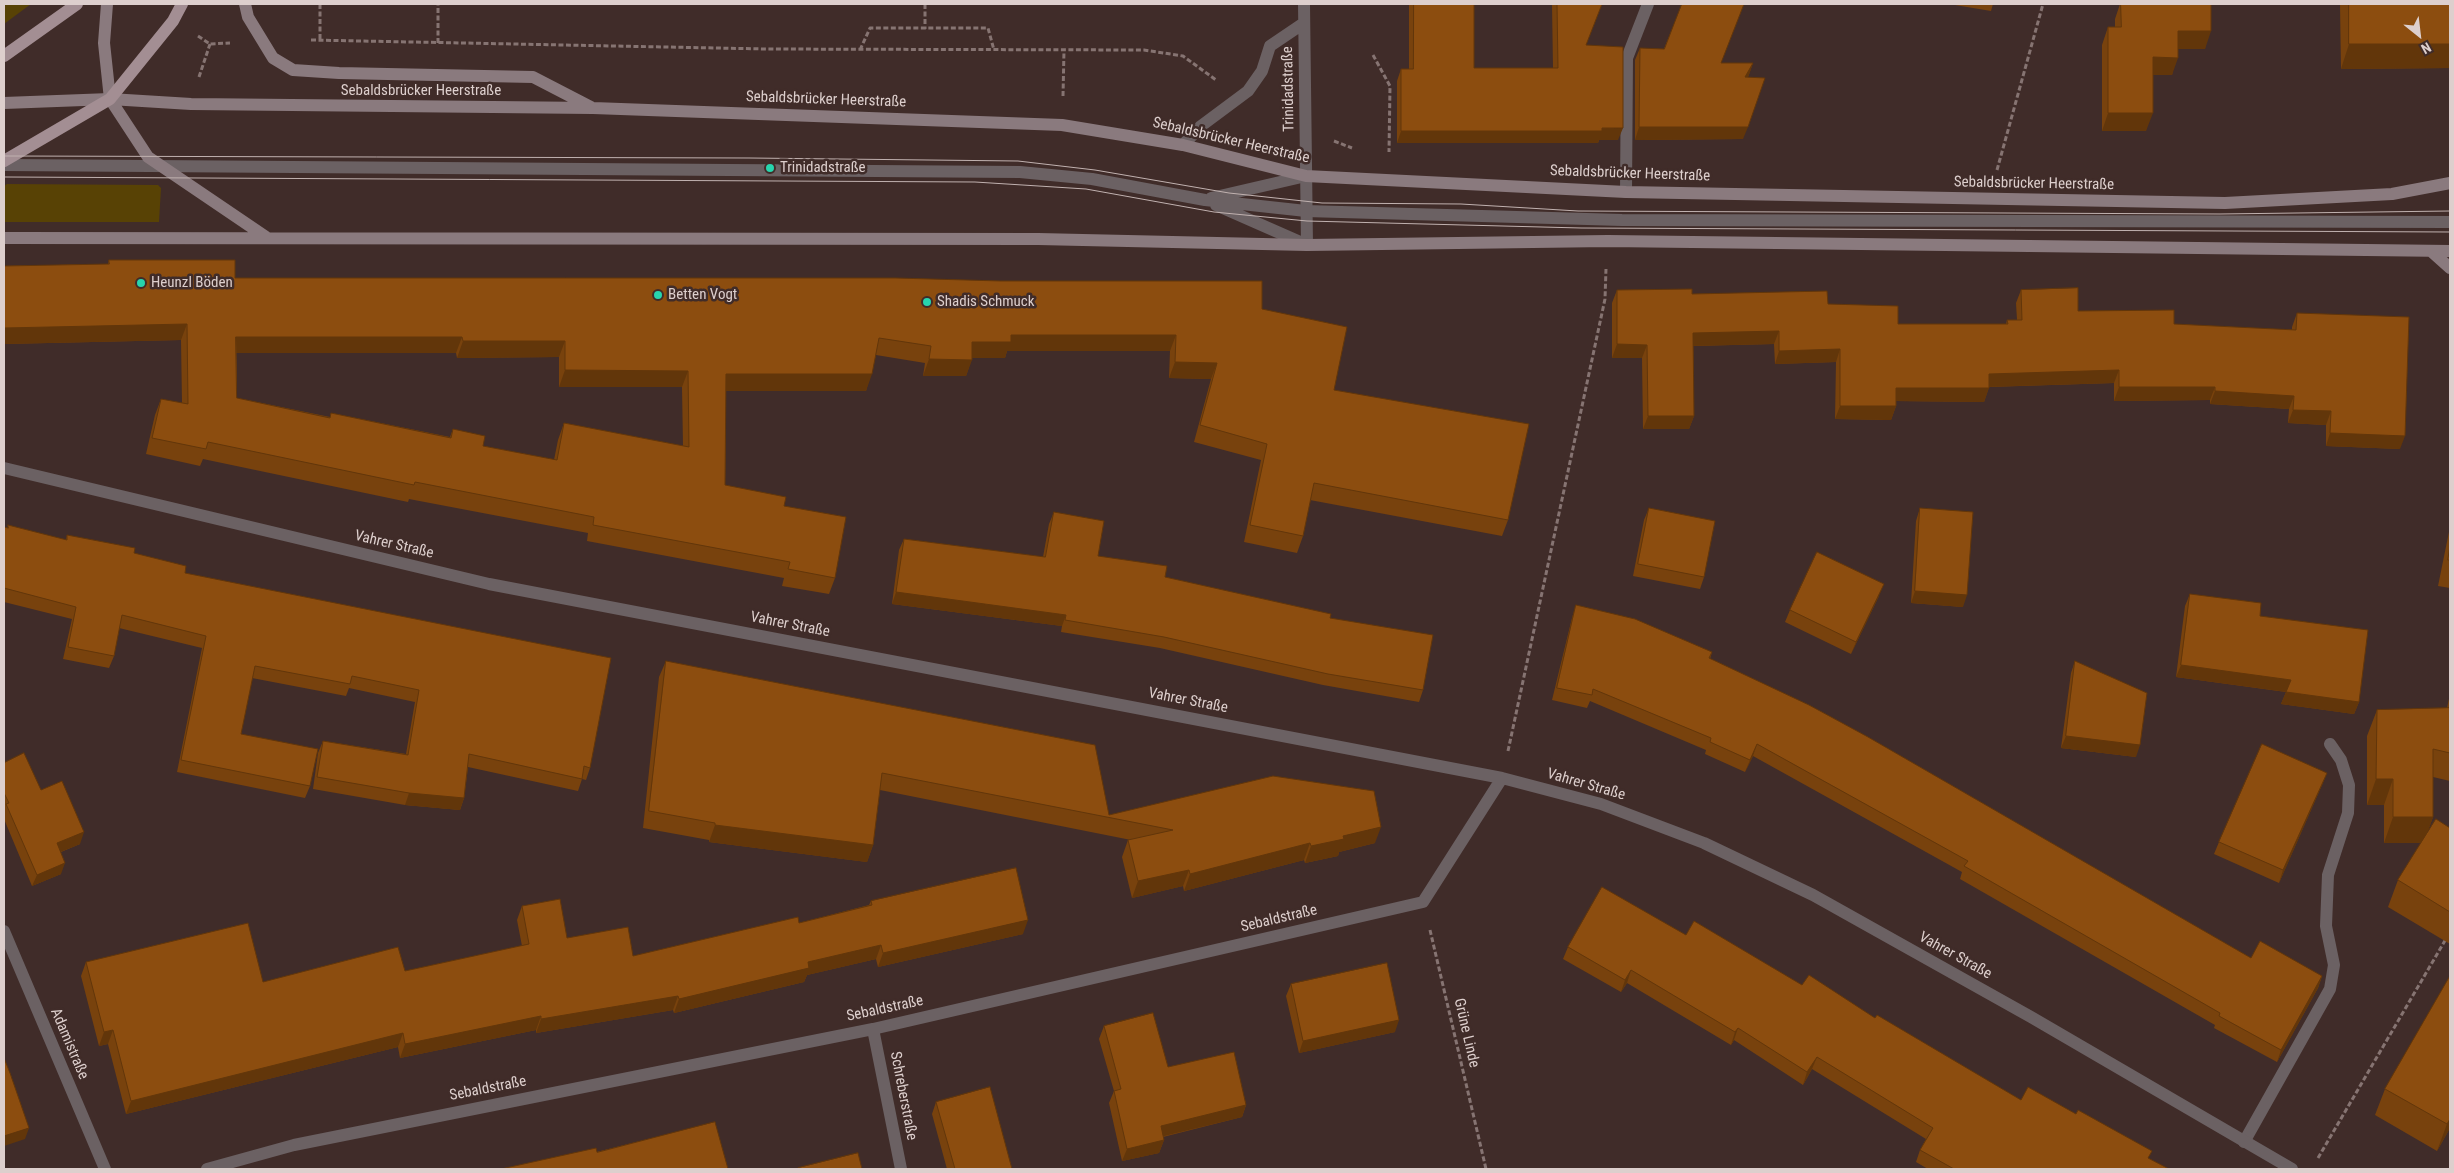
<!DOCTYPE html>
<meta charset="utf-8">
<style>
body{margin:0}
#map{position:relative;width:2454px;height:1173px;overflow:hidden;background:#402c29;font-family:"Roboto Condensed",sans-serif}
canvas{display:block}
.frame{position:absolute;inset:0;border:5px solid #ddcfcd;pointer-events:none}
.north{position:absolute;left:2394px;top:10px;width:50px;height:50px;-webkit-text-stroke:4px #402c29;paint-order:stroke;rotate:151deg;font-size:14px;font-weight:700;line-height:20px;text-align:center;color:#ddcfcd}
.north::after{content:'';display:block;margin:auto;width:18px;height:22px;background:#ddcfcd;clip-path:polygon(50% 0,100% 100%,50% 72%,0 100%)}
</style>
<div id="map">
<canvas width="2454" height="1173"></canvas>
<div class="frame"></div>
<div class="north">N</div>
</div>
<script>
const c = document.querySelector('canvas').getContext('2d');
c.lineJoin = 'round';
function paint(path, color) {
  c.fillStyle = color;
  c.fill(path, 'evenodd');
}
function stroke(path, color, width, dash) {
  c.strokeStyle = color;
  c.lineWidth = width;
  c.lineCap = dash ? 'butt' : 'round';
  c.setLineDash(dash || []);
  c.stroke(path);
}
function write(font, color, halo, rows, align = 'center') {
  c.font = font + ' "Roboto Condensed",sans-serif';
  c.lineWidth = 5;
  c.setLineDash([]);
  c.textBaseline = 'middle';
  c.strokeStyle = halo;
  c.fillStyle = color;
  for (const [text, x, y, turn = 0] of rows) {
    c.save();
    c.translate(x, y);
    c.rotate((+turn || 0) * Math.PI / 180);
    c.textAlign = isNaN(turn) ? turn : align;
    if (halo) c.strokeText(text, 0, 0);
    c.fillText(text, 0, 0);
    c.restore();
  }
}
paint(new Path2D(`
 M5,4H31L4,24Z
 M7,184L158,185L161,188L159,222H4V186Z`), '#584205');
stroke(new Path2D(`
 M320,4V40
 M925,4V29
 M198,36L210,44L230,43
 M311,40L766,49L1144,50L1183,56L1216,80
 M438,43V4
 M860,50L870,28H988L994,50
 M1373,55L1390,86L1389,152
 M199,77L210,44
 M1063,96L1064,50
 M1334,141L1352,148
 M1997,170L2043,4
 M1508,751L1605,299L1606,269
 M1430,930L1486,1169
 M2318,1158L2450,932`), '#867472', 3, [5, 2.5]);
stroke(new Path2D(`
 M4,165L1020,172L1092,179L1205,200L1306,211L1622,220L2450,222
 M1211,198L1306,176
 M1216,205L1307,245
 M2244,1142L2330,989L2334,965L2326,926L2328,875L2348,813L2349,785L2341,760L2330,744`), '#6b6163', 12);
stroke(new Path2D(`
 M1304,4L1307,245
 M1183,145L1201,126L1248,91L1262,71L1270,46L1304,23
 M1626,192L1627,58L1648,4
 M4,468L489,584L1502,778L1601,804L1704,843L1813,895L2031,1017L2292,1169
 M4,931L105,1169
 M873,1029L901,1169
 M207,1169L294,1145L873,1029L1423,902L1502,778`), '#6b6163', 12);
stroke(new Path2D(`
 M107,4L104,43L110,99L148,157L266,237
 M245,4L248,17L273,58L293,70L339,73L533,77L591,107
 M4,103L110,99L191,104L593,108L1062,125L1183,145L1306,176L1626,192L2225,203L2392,194L2450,183
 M4,238L1038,239L1307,245L1608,241L2450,251
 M2431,251L2450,268`), '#8a7a7e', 12);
stroke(new Path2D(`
 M4,56L77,4
 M4,161L110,99L173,21L182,4`), '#a38e93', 12);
stroke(new Path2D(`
 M4,156L750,158L1018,161L1095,170L1229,193L1322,203L1461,204L1578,211L2220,214L2450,211
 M4,177L975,182L1086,189L1214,212L1307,221L1581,228L2450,232`), '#c1b2b0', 1);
paint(new Path2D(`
 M1409,4H1474V68H1553L1552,4H1602L1586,45L1618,140H1599L1598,143H1397V81L1401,69H1409Z
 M1949,4H1993L1991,11Z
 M2120,4H2211L2205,49H2178L2172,75H2153L2146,131H2102V45L2108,27H2115V19Z
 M2340,4H2450V68L2341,69Z
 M1640,48L1721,63H1753L1748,77L1743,139L1635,140V60Z
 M109,260L235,278L1262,309L1334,390L1508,520L1502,536L1310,500L1303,536L1297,553L1244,542L1261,460L1194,442L1211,379L1169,378L1170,351H1007L1005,358H972L966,376H923L925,363L876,355L866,391H726L725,485L784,506L835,578L829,594L782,586L784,578L587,541L588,533L409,499L408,502L203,459L200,466L146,454L155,415L161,399L182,403L181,340L4,344V266L108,264ZM236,353H456L457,358L559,357V387H682L683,446L564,423L558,440L554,460L483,446L453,429L450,437L331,413L330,417L237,398Z
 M1617,290L1692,294L1828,304L1898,324H2006L2007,320H2017L2016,303L2021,290L2078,311L2174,324L2292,330V327L2297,313L2400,449L2326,446V425L2288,423L2289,409L2210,404V400L2114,401V383L1989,387L1984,402L1896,401V406L1891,420L1835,419L1836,362L1775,364L1774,344L1693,346L1694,416L1689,429H1643L1642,358H1612V303Z
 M1649,508L1704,577L1700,589L1633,576L1644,520Z
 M1920,508L1963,607L1911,603L1916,521Z
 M1054,512L1098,556L1165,577L1330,618L1423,690L1419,702L1323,685L1160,648L1061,632L1062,626L892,604L899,550L904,539L1043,557L1049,524Z
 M4,527L66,540L67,535L134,553L185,573L590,768L586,780L582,779L578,791L468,767L464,798L460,810L405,805L313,789L318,753L323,741L406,754L415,702L349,688L346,696L252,678L241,734L310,786L305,798L177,772L202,648L119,628L114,656L109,668L63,659L72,619L4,602Z
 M2450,527V588L2438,586Z
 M2190,594L2260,616L2359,702L2354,714L2281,704L2286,692L2176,677L2185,606Z
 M1879,596L1851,654L1785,622L1790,610Z
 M1576,605L1712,652L1710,659L2251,958L2322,976L2318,988L2277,1062L2214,1028L2215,1025L1960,879L1962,872L1753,756L1745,772L1705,754L1706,750L1590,701L1587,708L1552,700L1572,618Z
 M666,661L1109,815L1375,843L1339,852L1338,856L1305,863L1304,860L1184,891L1183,886L1132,898L1122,857L1128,840H1131L880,790L873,845L867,862L709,842V840L643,828L659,677Z
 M2075,661L2136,757L2061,748L2071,673Z
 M2450,694V781L2433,777V817L2427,833L2450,828V944L2388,907L2398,880L2421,843H2384V805H2367V736L2377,710L2447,708Z
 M4,763L41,790L80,844L61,852V874L32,886L4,819Z
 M2327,773L2322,785L2279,883L2214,854L2219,842Z
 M871,901L1023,934L878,967L876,959L807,975L804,982L674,1013L673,1010L536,1033V1030L400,1058L398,1047L126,1114L108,1044L99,1046L81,976L86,962L263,982L405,971L522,946L517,920L522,906L567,938L633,956L799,923L869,905Z
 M1686,935L1802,985L1875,1018L2021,1100L2149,1159L2169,1169H1928L1916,1162L1920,1150L1926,1139L1812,1069L1803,1085L1734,1040L1731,1045L1627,983L1621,992L1563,959L1568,947Z
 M2450,976V1128L2437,1151L2375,1115L2385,1089Z
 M1291,984L1395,1032L1299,1053L1286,996Z
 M1104,1026L1168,1067L1246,1105L1242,1117L1163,1137L1164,1140L1159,1153L1122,1161L1109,1103L1114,1091L1099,1039Z
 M936,1102L1012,1169H947L932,1114Z`), '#78420d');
paint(new Path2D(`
 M2178,31H2211L2205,49H2172Z
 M2349,44H2450V68L2341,69Z
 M2153,57L2178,58L2172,75H2147Z
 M1753,63L1749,75L1741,89L1745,77Z
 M2108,113H2153L2146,131H2102Z
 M1639,127H1748L1743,139L1635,140Z
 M1623,128L1618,140H1599L1598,143H1397L1401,131Z
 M187,324L181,340L4,344V328Z
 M1779,331L1774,344L1688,346L1693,333Z
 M1011,335H1176L1170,351H1007L1005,358H966L972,342Z
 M236,337H462L456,353H230Z
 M463,341H565L559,357L457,358Z
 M1617,344L1647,345L1642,358H1612Z
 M1840,349L1836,362L1775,364L1779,351Z
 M929,359L972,360L966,376H923Z
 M1175,362L1217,363L1211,379L1169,378Z
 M565,370L688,371L682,387H559Z
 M2119,370L2114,383L1984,387L1989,374Z
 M726,374H872L866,391H720Z
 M2119,387H2215L2210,400L2114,401Z
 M1896,388H1989L1984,402L1892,401Z
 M2215,391L2294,396L2289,409L2210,404Z
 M1840,406H1896L1891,420L1835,419Z
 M2293,410L2331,411L2326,425L2288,423Z
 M1648,416H1694L1689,429H1643Z
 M2330,433L2405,436L2400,449L2326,446Z
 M1884,584L1879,596L1851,654L1856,642Z
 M1915,591L1967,595L1963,607L1911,603Z
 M896,592L1066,615L1062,626L892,604Z
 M2181,665L2291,680L2287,692L2176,677Z
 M2286,692L2359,702L2354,714L2281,704Z
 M2066,736L2140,745L2136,757L2061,748Z
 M1757,744L1753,756L1745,772L1750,760Z
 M2327,773L2322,785L2279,883L2283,870Z
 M2376,779H2393L2384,805H2367Z
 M409,793L464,798L460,810L405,805Z
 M2393,817H2433L2424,843H2384Z
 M715,825L873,845L867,862L709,842Z
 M1381,827L1375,843L1339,852L1338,856L1305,863L1311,846L1343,836Z
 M84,832L80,844L53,855L57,843Z
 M1310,843L1304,860L1184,891L1190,874Z
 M65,863L61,874L32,886L37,875Z
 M1189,870L1183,886L1132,898L1138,881Z
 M1028,920L1023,934L878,967L883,953Z
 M881,945L876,959L807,975L804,982L674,1013L679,999L808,962Z
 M1631,970L1627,983L1621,992L1625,980Z
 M2322,976L2318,988L2277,1062L2281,1050Z
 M678,996L673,1010L536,1033L541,1019Z
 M541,1016L536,1030L400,1058L405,1044Z
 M1399,1020L1395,1032L1299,1053L1303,1041Z
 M1738,1028L1734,1040L1731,1045L1735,1032Z
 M113,1030L108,1044L99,1046L104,1032Z
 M403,1033L398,1047L126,1114L131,1101Z
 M1817,1057L1812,1069L1803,1085L1807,1072Z
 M1246,1105L1242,1117L1156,1138L1161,1126Z
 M2450,1119V1128L2437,1151L2447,1124Z
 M29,1128L25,1139L4,1146V1136Z
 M1164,1140L1159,1153L1122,1161L1127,1149Z`), '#62360a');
const building = new Path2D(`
 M1414,4H1474V68H1558L1557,4H1602L1586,45L1623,47V128H1602V131H1401V69H1413Z
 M1682,4H1744L1721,63H1753L1745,77L1765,78L1748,127H1639L1640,48L1664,49Z
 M2121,4H2211V31H2178V58L2153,57V113H2108V27H2121Z
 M2349,4H2450V44H2349Z
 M109,260H235V278H896L1001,281H1262V309L1347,327L1334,390L1529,424L1508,520L1314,483L1303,536L1250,525L1267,444L1200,425L1217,363L1175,362L1176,335H1011V342H972V360L929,359L931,346L879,338L872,374H726L725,485L786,497L784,506L846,517L835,578L788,569L790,562L593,525L594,517L415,482L414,485L208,442L206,449L152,438L161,399L188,404L187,324L4,328V266L109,264ZM236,337H462L463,341H565V370L688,371L689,447L564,423L557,460L483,446L485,436L453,429L451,438L331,413L330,418L237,398Z
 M2078,288V311L2174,310V324L2296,330L2297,313L2409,317L2405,436L2330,433L2331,411L2293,410L2294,396L2215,391V387H2119V370L1989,374V388H1896V406H1840V349L1779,351V331L1693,333L1694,416H1648L1647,345L1617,344V290L1692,289V294L1827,291L1828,304L1898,306V324H2008L2007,320H2022L2021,290Z
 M1649,508L1715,521L1704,577L1638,564Z
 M1920,508L1973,512L1967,595L1915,591Z
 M1054,512L1104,521L1098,556L1167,566L1165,577L1331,614L1330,618L1433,635L1423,690L1328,674L1164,637L1065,620L1066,615L896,592L904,539L1045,557Z
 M8,525L67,540V535L135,548L134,553L186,566L185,573L611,658L590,768L584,766L582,779L469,754L464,798L409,793L317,777L323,741L408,755L419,690L352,676L350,684L255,666L241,734L318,749L310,786L181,760L206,636L122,615L114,656L68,647L76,607L4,588V527L8,528Z
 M2450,547V560H2448Z
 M1817,552L1884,584L1856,642L1790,610Z
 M2190,594L2261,603L2260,616L2368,630L2359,702L2286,692L2291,680L2181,665Z
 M1576,605L1635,619L1712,652L1709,658L1809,705L1868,737L2251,958L2260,941L2322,976L2281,1050L2219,1016L2220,1013L1964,866L1968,861L1757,744L1750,760L1710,742L1711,738L1593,689L1592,695L1557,688Z
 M666,661L1095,745L1109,815L1273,776L1374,791L1381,827L1343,836L1344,839L1311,846L1310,843L1190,874L1189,870L1138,881L1128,840L1173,830L882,773L873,845L715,825V823L649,811Z
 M2075,661L2147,693L2140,745L2066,736Z
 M2450,708V753L2433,749V817H2393V779H2376L2377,710Z
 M2262,744L2327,773L2283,870L2219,842Z
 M24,753L41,790L62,781L84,832L57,843L65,863L37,875L6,804L9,803L4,793V763Z
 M2436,819L2450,828V912L2398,880Z
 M1016,868L1028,920L883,953L881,945L808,962L809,968L679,999L678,996L541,1019V1016L405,1044L403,1033L131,1101L113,1030L104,1032L86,962L248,923L263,982L398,947L405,971L529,944L522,906L560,899L567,938L628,927L633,956L798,917L799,923L872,905L871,901Z
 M1602,887L1686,935L1694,921L1802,985L1809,975L1875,1018L1877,1015L2021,1100L2028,1087L2076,1114L2078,1110L2152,1151L2148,1158L2169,1169H1954L1920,1150L1933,1128L1817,1057L1807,1072L1738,1028L1735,1032L1631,970L1625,980L1568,947Z
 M1387,963L1399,1020L1303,1041L1291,984Z
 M2450,976V1119L2447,1124L2385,1089Z
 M1153,1013L1168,1067L1234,1052L1246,1105L1161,1126L1164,1140L1127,1149L1114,1091L1121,1089L1104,1026Z
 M4,1058L10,1073L29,1128L4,1136Z
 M990,1087L1012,1169H955L936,1102Z
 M715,1122L728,1169H501L596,1148L597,1152Z
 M858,1153L862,1169H798V1168Z`);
paint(building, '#8c4d0f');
stroke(building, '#62360a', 1);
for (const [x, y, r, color] of [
 [770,168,5,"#27d5ad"],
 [141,283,5,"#27d5ad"],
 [658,295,5,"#27d5ad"],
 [927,302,5,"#27d5ad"]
]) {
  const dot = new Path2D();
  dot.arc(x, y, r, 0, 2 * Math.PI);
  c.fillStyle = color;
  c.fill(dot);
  stroke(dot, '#402c29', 2);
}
write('15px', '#ddcfcd', '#402c29', [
 ["Trinidadstraße",1289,89,-91],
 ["Sebaldsbrücker Heerstraße",421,91],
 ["Sebaldsbrücker Heerstraße",826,100,2],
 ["Sebaldsbrücker Heerstraße",1231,141,13],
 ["Sebaldsbrücker Heerstraße",1630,174,2],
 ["Sebaldsbrücker Heerstraße",2034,184,1],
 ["Vahrer Straße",394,545,13],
 ["Vahrer Straße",790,625,11],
 ["Vahrer Straße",1188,701,11],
 ["Vahrer Straße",1586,785,16],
 ["Sebaldstraße",1279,919,-13],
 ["Vahrer Straße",1955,956,29],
 ["Sebaldstraße",885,1009,-12],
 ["Grüne Linde",1466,1033,77],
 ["Adamistraße",69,1044,67],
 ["Sebaldstraße",488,1089,-11],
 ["Schreberstraße",903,1096,79]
]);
write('15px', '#ddcfcd', '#402c29', [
 ["Trinidadstraße",780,168],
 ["Heunzl Böden",151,283],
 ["Betten Vogt",668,295],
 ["Shadis Schmuck",937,302]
], 'left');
</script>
